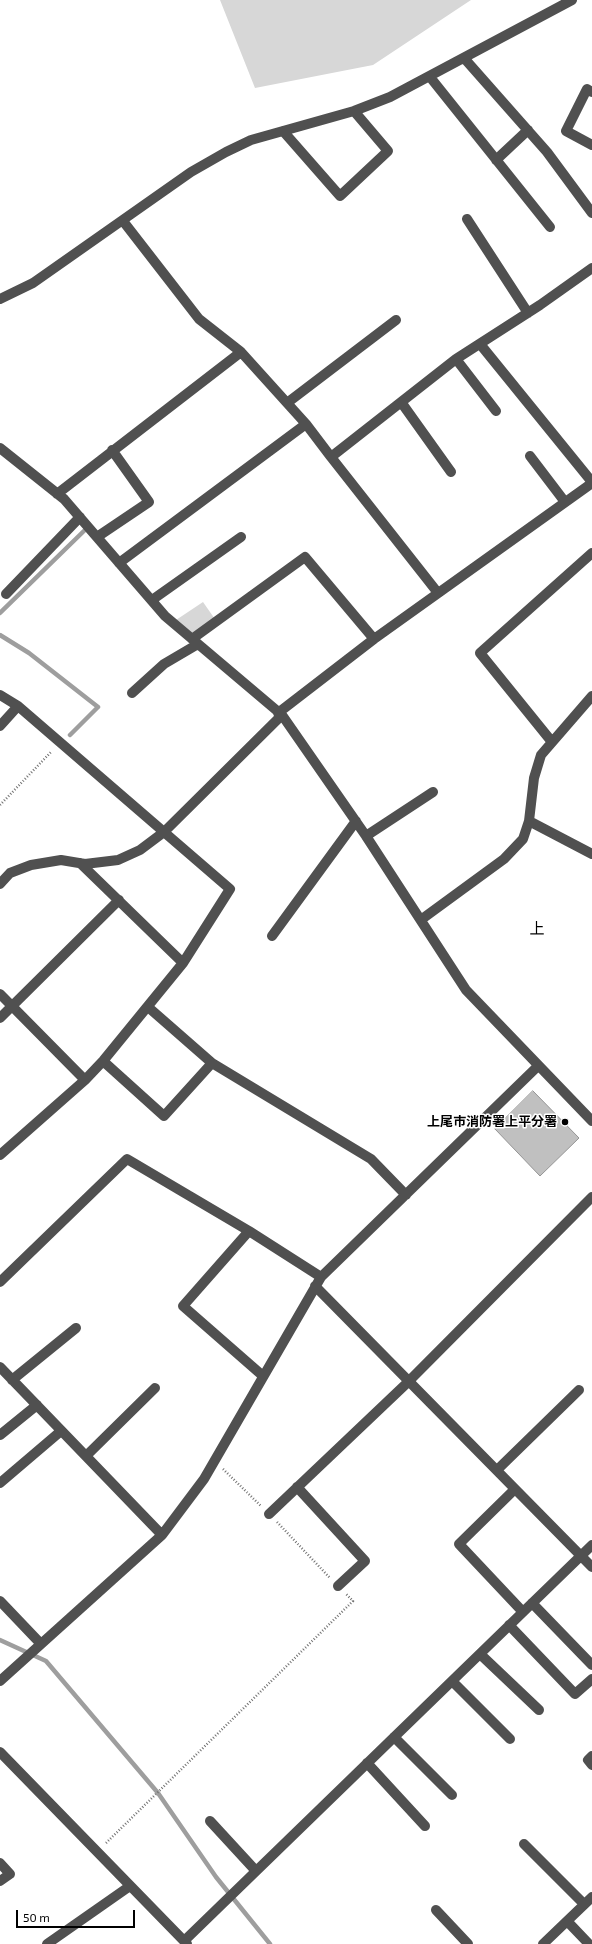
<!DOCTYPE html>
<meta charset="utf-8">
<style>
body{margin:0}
#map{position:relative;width:592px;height:1944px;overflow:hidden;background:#fff;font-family:"Exo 2",sans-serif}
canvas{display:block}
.scale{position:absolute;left:16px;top:1910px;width:119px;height:18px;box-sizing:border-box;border:2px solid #000;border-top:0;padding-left:5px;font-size:12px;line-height:14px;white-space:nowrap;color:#000;-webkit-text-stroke:3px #fff;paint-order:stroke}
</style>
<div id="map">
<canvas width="592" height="1944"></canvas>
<div class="scale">50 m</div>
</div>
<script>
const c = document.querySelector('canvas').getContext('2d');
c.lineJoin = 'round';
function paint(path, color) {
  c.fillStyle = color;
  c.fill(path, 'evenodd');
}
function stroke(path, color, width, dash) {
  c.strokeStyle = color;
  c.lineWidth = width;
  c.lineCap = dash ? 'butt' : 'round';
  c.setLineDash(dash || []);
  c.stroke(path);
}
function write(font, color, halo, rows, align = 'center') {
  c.font = font + ' "Exo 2","Noto Sans JP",sans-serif';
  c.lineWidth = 3;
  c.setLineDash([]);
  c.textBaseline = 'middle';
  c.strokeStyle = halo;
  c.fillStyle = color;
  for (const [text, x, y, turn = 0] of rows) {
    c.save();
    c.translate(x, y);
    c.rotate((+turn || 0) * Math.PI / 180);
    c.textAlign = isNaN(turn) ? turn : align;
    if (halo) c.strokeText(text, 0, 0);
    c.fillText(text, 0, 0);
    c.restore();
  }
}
paint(new Path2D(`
 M220,0H471L373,65L255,88Z
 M203,602L217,622L192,639L173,622Z`), '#d7d7d7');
stroke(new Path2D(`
 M0,613L88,527
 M0,635L29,653L98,707L70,735
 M0,1640L46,1661L158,1793L216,1877L270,1944`), '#9e9e9e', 4.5);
const building = new Path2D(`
 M533,1091L579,1138L540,1176L495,1129Z`);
paint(building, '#c0c0c0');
stroke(building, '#949494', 1);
stroke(new Path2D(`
 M0,805L52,751
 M223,1469L261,1506
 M277,1522L330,1578
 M106,1843L353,1601L346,1594`), '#727272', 2.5, [1, 2]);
stroke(new Path2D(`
 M464,58L547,152L592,213
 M430,77L550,227
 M592,92L587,89L566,131L592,145
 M283,131L340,196L388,151L354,111
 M496,160L528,130
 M467,219L528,313
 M123,221L199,319L241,352L306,424L331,457L456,359L540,305L592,268
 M0,299L33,283L191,172L226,152L251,140L354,111L390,97L572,0
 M480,344L592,482
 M456,359L496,411
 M401,402L451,472
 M287,403L396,320
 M0,448L64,499L165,616L282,715L366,836L466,990L592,1121
 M530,456L565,502
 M331,457L438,593
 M57,494L241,352
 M97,537L149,502L112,450
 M119,563L306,424
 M6,594L80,517
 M152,600L241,537
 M192,639L305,557L374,639
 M132,693L164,664L198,644
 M0,695L18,706L230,889L183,963L103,1061L85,1080L0,1155
 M278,713L374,639L592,483
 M0,726L18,706
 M552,742L480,653L592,553
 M529,821L592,854
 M366,836L433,792
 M80,863L183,963
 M0,884L10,873L31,865L61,860L85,864L118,860L140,850L164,832L282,715
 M422,919L504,859L523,839L529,821L534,778L541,755L592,696
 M272,936L356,821
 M0,994L85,1080
 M148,1007L212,1063L371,1159L406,1195
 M0,1018L119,900
 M103,1061L164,1116L212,1063
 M249,1231L183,1306L263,1376
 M0,1282L127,1159L249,1231L321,1277
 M315,1286L592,1567
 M0,1367L162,1535
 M12,1380L76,1328
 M0,1435L37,1405
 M86,1456L155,1388
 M497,1470L579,1390
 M0,1483L61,1431
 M297,1487L365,1561L338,1586
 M515,1489L459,1544L523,1612
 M269,1514L409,1381L592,1197
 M0,1601L41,1644
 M532,1603L592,1665
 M509,1625L575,1694L592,1679
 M480,1654L539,1710
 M0,1681L162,1535L204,1479L321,1277L538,1066
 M452,1681L510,1739
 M394,1737L452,1795
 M0,1752L187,1944
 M592,1756L588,1760L592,1765
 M367,1763L425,1826
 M210,1821L256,1871
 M524,1844L584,1904
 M0,1863L10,1874L0,1881
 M436,1910L468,1944
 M567,1921L589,1944
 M184,1941L592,1545
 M47,1944L130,1886
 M543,1944L592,1897`), '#505050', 10);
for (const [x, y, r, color] of [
 [565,1122,4,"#000"]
]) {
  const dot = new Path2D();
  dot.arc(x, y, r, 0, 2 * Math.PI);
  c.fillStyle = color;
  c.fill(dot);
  stroke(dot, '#fff', 1.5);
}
write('bold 13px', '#000', '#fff', [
 ["上尾市消防署上平分署",557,1122]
], 'right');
write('15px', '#000', '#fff', [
 ["上",537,929]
]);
</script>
